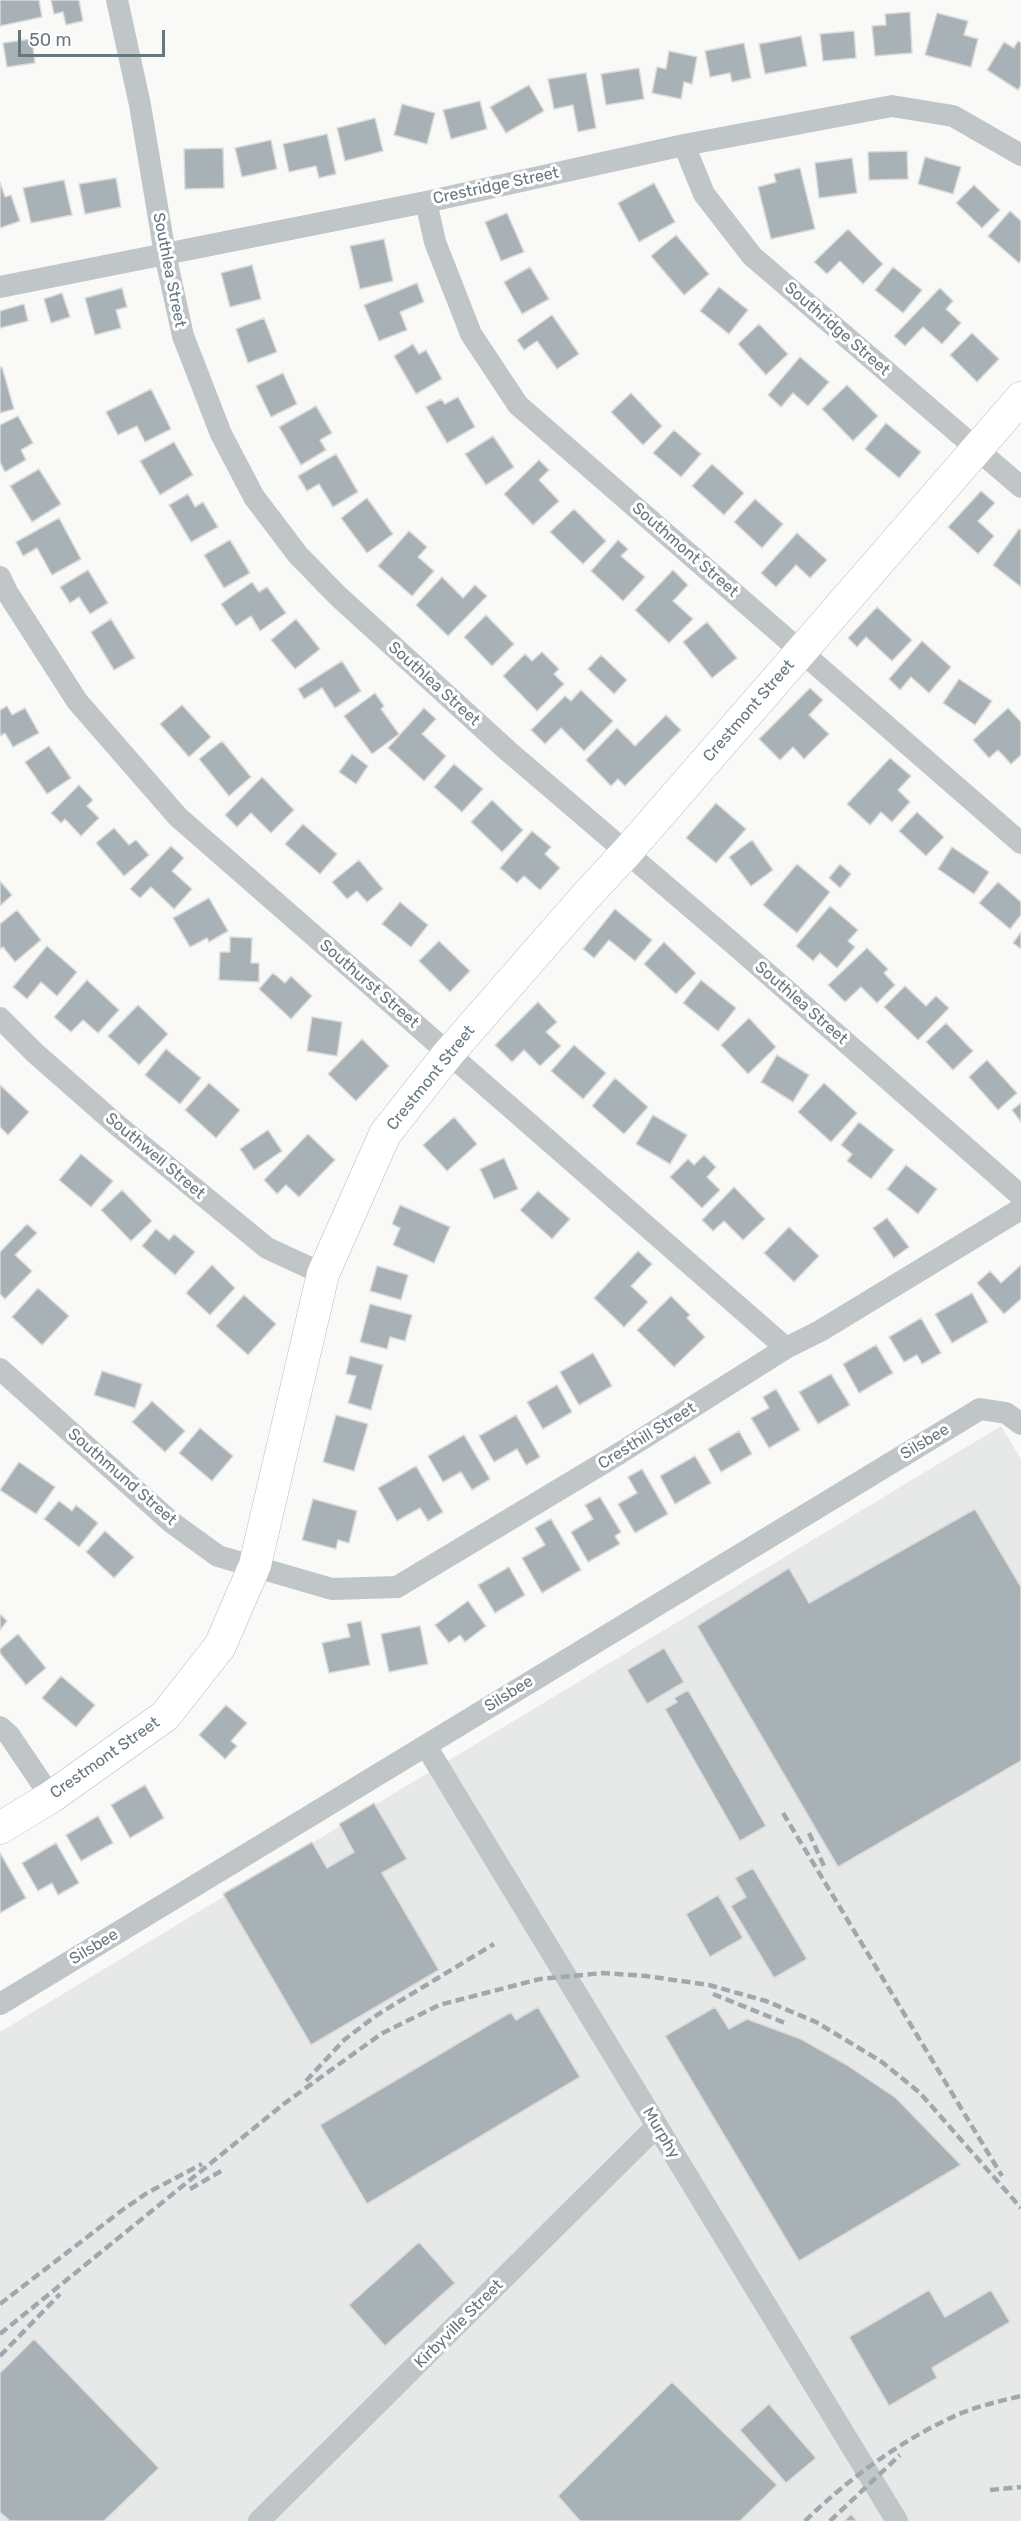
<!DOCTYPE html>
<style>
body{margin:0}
#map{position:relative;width:1021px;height:2521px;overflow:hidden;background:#f9f9f7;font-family:Rubik,sans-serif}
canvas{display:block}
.scale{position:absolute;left:18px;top:30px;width:147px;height:27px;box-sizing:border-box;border:3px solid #667780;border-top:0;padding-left:8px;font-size:18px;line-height:21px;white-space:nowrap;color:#667780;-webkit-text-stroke:4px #fff;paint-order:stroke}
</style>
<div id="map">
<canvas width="1021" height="2521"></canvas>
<div class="scale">50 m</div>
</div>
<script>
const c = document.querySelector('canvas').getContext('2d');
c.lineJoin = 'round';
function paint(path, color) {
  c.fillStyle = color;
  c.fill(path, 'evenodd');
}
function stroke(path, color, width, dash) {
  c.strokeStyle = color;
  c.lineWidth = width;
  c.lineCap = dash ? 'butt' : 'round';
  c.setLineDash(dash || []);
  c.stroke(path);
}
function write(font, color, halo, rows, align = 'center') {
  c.font = font + ' Rubik,sans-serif';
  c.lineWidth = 6;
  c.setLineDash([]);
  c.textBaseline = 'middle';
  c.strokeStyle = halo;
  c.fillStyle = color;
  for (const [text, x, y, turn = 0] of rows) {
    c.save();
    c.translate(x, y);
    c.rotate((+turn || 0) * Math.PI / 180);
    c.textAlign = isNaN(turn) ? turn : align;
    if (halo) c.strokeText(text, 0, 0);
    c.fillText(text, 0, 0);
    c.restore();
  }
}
paint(new Path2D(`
 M1001,1426L1021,1459V2521H0V2032Z`), '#e7e9e8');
const building = new Path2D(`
 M0,0H39L42,17L0,26Z
 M51,0H79L83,21L66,25L63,12L54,14Z
 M910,12L912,53L875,56L872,26L886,25L885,14Z
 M937,13L968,21L964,35L978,39L971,67L925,55Z
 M854,31L856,58L823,61L820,34Z
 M801,36L807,66L765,74L759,44Z
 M32,39L35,63L7,67L3,43Z
 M1018,41L1021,43V85L1018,90L987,70L1004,42L1014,48Z
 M744,43L751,78L732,82L730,73L710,77L705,51Z
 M669,51L697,57L692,84L684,82L681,99L652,93L657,67L666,69Z
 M639,68L644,99L606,105L601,74Z
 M586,73L596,128L578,132L573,105L554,109L548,79Z
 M529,85L544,111L506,133L490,107Z
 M480,101L487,129L451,139L443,110Z
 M402,104L435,113L427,144L394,135Z
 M375,118L383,151L345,161L337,128Z
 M327,134L336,174L319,178L316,166L289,172L283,144Z
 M271,140L277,169L242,177L235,148Z
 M223,148L224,188L185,189L184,149Z
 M907,151L908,179L869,180L868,152Z
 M925,157L961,167L953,194L918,184Z
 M852,158L857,193L819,198L815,163Z
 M800,168L815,229L771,239L758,187L776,182L774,174Z
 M116,178L121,207L85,214L79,184Z
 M64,180L72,215L31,223L23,188Z
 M0,182L5,197L11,195L20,221L0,228Z
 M654,183L675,222L639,242L618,203Z
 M974,185L1000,210L982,228L956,203Z
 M1010,211L1021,221V260L1019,263L988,236Z
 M507,213L524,252L501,261L485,222Z
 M848,229L883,264L863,284L840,261L827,274L814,262Z
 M676,235L709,274L684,295L651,256Z
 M384,239L393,281L360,289L350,246Z
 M252,265L261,299L230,307L221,273Z
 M530,267L549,299L522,314L504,282Z
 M893,267L922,290L903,313L875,290Z
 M417,283L424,302L400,312L407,330L379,341L364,305Z
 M719,287L748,310L729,334L700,311Z
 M122,288L127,307L116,310L121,328L95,335L85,298Z
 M940,288L953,301L946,309L961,323L942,344L923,327L905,346L894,336Z
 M62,293L70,317L51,323L44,299Z
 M24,304L28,321L0,328V311Z
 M552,315L579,354L557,369L537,341L524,350L517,340Z
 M264,318L277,352L248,363L236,329Z
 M759,324L788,354L766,375L738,344Z
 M972,333L999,359L977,382L950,355Z
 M413,344L419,354L426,350L442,379L416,394L394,356Z
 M800,357L829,382L808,406L793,393L781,407L768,395Z
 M2,367L14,409L0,413V368Z
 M283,373L297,404L271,417L256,386Z
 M847,385L878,416L853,441L822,409Z
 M151,389L171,429L145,442L137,426L118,435L106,412Z
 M631,393L662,426L643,445L611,412Z
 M458,397L475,427L447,443L426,407L441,399L445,404Z
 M316,406L332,433L320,440L326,450L301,465L279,427Z
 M18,416L33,443L21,450L26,460L5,472L0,462V425Z
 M886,423L921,452L899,478L865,449Z
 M674,430L701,454L681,477L653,453Z
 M493,436L514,467L486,485L465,454Z
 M174,442L193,475L160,495L140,461Z
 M336,454L358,492L333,507L319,484L307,491L298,476Z
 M539,460L549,470L539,480L559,501L533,525L504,494Z
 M712,464L744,493L724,515L692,486Z
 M39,469L61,504L32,522L10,486Z
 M981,491L995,503L978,521L994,536L978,554L948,527Z
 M188,494L195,507L203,502L218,527L191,542L169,505Z
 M367,498L393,534L367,553L341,518Z
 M755,499L783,524L762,548L734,522Z
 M574,509L606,541L583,564L550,532Z
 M59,518L81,559L52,575L37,548L23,556L16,542Z
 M1019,529L1021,530V587L993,565Z
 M409,531L427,547L418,557L434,571L412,596L378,566Z
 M797,533L827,560L810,578L796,565L776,587L761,573Z
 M230,540L250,573L224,588L204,555Z
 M618,540L628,549L621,556L645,577L623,601L591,571Z
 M88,570L108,603L90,614L79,597L70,603L60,587Z
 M673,570L688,585L673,601L693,619L669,643L635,610Z
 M442,577L463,598L475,585L487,596L448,636L416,605Z
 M252,582L259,592L267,587L286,613L260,631L251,616L236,626L221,604Z
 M877,607L912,640L892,661L866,637L857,647L848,638Z
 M486,615L514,644L492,666L464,637Z
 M111,619L135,658L114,670L91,632Z
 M296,619L320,649L295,669L271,640Z
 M707,622L737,658L712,678L683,642Z
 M922,641L951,667L929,693L911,677L900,690L889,679Z
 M542,652L559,669L554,674L564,684L537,711L503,676L525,654L532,661Z
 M601,655L627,680L614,694L588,669Z
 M342,661L361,691L335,708L322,688L304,699L298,689Z
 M959,679L992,701L975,725L943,703Z
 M810,688L823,700L809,715L829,734L804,759L793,747L780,760L759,739Z
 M581,690L613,721L584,751L561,728L545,744L531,730L565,696L571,701Z
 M375,693L384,706L381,709L399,734L372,754L344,716Z
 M182,705L211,737L189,757L160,724Z
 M7,706L12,715L25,708L39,733L13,747L5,733L0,736V710Z
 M424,708L436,719L422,734L446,756L424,781L388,748Z
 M1008,708L1021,722V755L1011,764L998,750L989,758L973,740Z
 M666,715L681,730L625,786L618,779L611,786L586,760L617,728L635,746Z
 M222,741L251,777L229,796L199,759Z
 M49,746L71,778L47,794L25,762Z
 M352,754L368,766L356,784L339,772Z
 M890,758L911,776L898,790L910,802L892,822L881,812L870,825L847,804Z
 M454,764L483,789L462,812L434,787Z
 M262,777L294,810L271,833L251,813L237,827L225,815Z
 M79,785L93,800L87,806L99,818L81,836L65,819L61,823L51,813Z
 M492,800L523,830L502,852L471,822Z
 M716,803L746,829L716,863L686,838Z
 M917,812L944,837L926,856L899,831Z
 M303,824L337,854L320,874L285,844Z
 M114,828L129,845L136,840L149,855L124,876L96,843Z
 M532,831L551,847L545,854L560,868L540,890L524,876L517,883L500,868Z
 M752,840L773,870L751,886L729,857Z
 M171,846L184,858L172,871L192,889L174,909L151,887L140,898L130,889Z
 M952,847L989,872L974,894L938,869Z
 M359,860L383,889L367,902L357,891L347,899L332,882Z
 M797,864L830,892L797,933L763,905Z
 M840,864L851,874L840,888L829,878Z
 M0,881L12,895L0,906Z
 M998,882L1021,902V915L1010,929L979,903Z
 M209,898L228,931L209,942L207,938L190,947L173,918Z
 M400,902L428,925L411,947L382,924Z
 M830,906L858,930L848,941L855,947L837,968L820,953L813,961L796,946Z
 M615,909L652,940L635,961L609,940L594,958L583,949Z
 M17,910L41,940L15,962L3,947L0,949V924Z
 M1021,932V949L1013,943Z
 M230,937L252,938L251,963H259V982L219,980L220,952H230Z
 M439,941L470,971L450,992L419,961Z
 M664,942L696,973L676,994L644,964Z
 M47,946L77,972L57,996L41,982L27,999L13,987Z
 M867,948L888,969L884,973L895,985L877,1003L861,987L845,1002L828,985Z
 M273,973L285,983L291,976L312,996L291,1019L259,989Z
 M87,980L119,1010L98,1033L83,1020L71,1032L54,1017Z
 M701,980L736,1008L718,1031L683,1003Z
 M905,986L926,1006L936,996L949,1008L918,1040L884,1007Z
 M538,1002L557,1022L546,1032L561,1046L540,1066L524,1050L512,1062L495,1045Z
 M138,1005L168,1034L139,1065L108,1036Z
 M312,1017L342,1022L337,1056L307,1051Z
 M749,1018L776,1047L748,1074L721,1045Z
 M946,1023L973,1051L953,1070L926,1042Z
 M362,1039L389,1066L356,1101L328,1074Z
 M574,1045L606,1073L583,1099L551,1071Z
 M166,1049L201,1078L180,1104L145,1075Z
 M777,1055L809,1075L793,1102L761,1082Z
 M987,1060L1017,1093L998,1110L969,1077Z
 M615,1078L648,1107L624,1134L592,1106Z
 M209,1083L240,1110L216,1138L185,1110Z
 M824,1083L857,1113L831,1142L798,1112Z
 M0,1085L29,1112L8,1135L0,1127Z
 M1021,1103V1122L1012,1110Z
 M653,1115L687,1135L670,1164L636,1144Z
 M454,1117L477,1144L447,1171L423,1145Z
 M859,1122L894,1150L871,1179L847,1161L852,1154L841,1145Z
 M268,1130L282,1151L254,1170L240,1149Z
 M308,1134L335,1160L299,1197L286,1185L277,1194L264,1180Z
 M81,1154L113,1181L91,1207L59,1180Z
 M704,1155L716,1167L707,1177L720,1190L702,1208L670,1177L688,1159L694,1165Z
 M504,1158L518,1189L494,1199L480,1169Z
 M906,1165L937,1189L918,1214L887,1189Z
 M734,1187L765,1219L743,1240L724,1221L713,1231L702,1220Z
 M122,1190L152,1221L131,1241L101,1210Z
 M538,1191L570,1219L552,1239L520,1210Z
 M400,1205L450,1227L434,1263L393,1245L400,1228L392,1224Z
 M887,1218L909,1247L894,1258L873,1228Z
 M27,1224L37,1233L15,1255L32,1271L5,1299L0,1294V1252Z
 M789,1227L819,1256L794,1282L764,1253Z
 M156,1229L169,1240L174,1234L195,1252L175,1275L142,1246Z
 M638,1251L652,1264L631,1286L648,1302L624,1327L594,1298Z
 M212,1265L235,1288L210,1315L186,1293Z
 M1021,1265V1299L1004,1314L977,1283L990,1271L1001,1283Z
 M377,1266L408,1275L401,1300L370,1291Z
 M38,1288L69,1316L42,1345L12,1317Z
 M972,1293L988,1322L952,1343L935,1314Z
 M244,1295L276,1324L248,1355L216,1326Z
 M671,1296L690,1315L687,1318L705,1337L674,1367L637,1330Z
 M370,1304L412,1315L405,1341L390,1337L387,1349L360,1342Z
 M921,1318L941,1353L922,1364L917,1355L904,1362L889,1337Z
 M876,1345L893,1373L859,1393L843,1364Z
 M593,1353L612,1386L579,1405L560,1372Z
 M350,1356L383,1365L371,1410L348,1403L356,1376L346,1374Z
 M102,1371L142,1384L135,1408L94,1395Z
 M831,1374L850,1405L818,1424L799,1392Z
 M557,1385L572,1412L543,1429L527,1402Z
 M776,1389L800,1430L769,1448L751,1418L769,1408L763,1397Z
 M152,1401L185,1431L165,1452L132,1422Z
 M336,1415L368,1424L354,1471L323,1462Z
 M516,1415L540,1457L526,1465L517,1449L494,1462L479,1436Z
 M200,1428L233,1456L212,1481L179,1453Z
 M739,1431L752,1454L721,1472L708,1449Z
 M464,1435L490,1479L472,1490L461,1472L443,1482L428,1456Z
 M695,1456L711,1483L675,1504L660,1476Z
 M19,1462L55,1487L36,1514L0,1490Z
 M416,1466L443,1512L428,1521L420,1508L397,1521L378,1488Z
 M642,1469L668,1514L635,1533L618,1504L637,1493L628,1477Z
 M600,1497L621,1532L615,1536L620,1544L588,1562L571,1532L593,1519L585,1505Z
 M313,1499L357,1511L349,1543L338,1540L336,1549L302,1540Z
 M59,1501L72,1511L76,1505L98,1523L79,1547L44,1519Z
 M975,1509L1021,1587V1761L838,1867L697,1626L789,1568L809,1603Z
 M551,1519L581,1570L542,1593L522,1558L545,1545L535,1528Z
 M105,1531L134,1557L114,1578L86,1552Z
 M509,1567L525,1595L495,1613L478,1585Z
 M468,1601L486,1626L465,1642L460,1635L449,1643L435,1625Z
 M0,1614L7,1621L0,1630Z
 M361,1621L370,1665L329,1673L322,1643L350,1637L347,1624Z
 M420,1626L428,1664L389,1672L381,1634Z
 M18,1634L46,1668L26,1685L0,1653V1649Z
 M664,1648L684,1682L647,1704L627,1670Z
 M61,1676L95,1705L76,1727L42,1698Z
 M688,1690L766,1826L740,1841L665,1709L677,1702L674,1698Z
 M226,1705L247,1723L231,1741L237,1746L225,1759L199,1735Z
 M145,1785L164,1818L130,1838L111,1805Z
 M374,1803L407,1859L382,1873L439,1970L311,2045L223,1894L312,1842L327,1868L354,1852L339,1824Z
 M98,1816L113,1843L81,1861L66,1835Z
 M56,1843L79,1883L58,1895L52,1883L38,1891L22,1863Z
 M0,1853L26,1898L0,1913Z
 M753,1868L807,1959L774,1978L731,1906L746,1897L735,1878Z
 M718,1895L743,1938L710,1957L686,1914Z
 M538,2007L580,2077L367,2204L320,2125L511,2012L516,2020Z
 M715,2007L729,2029L747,2019L801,2039L847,2065L896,2098L961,2165L799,2261L665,2036Z
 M419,2242L455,2283L385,2346L349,2305Z
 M929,2290L945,2317L991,2290L1010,2322L932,2368L937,2378L889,2406L849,2337Z
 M34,2339L159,2468L104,2521H10L0,2512V2373Z
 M672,2382L777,2485L740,2521H580L558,2496Z
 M769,2404L816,2458L786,2483L740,2430Z
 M851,2514L857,2521H844Z`);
paint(building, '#a8b1b6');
stroke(building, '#dbdbd9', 1.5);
const secondary = new Path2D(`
 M0,1828L51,1797L165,1716L220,1646L255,1565L323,1274L385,1134L448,1054L586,896L626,853L1021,398`);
stroke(secondary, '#b3b9bd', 33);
stroke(new Path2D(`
 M117,0L140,105L165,254L183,336L221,434L254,497L298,555L338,596L508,751L736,946L1021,1196
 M684,145L704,194L752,256L1021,487
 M426,202L435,242L471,334L518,405L1021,843
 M0,287L426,202L684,145L892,106L953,116L1021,155
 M0,577L7,592L77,701L178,817L786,1348
 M0,1018L35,1053L117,1125L267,1248L323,1274
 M0,1369L171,1522L218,1556L332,1589L397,1587L620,1453L786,1348L820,1331L1021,1209
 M0,1727L9,1735L51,1797
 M426,1746L897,2521
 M0,2004L980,1409L1006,1413L1021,1424
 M259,2521L657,2126`), '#c0c5c8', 22);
stroke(secondary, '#fff', 32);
stroke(new Path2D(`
 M783,1813L1002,2176
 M809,1833L824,1866
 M713,1994L785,2023
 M306,2081L344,2040L377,2015L494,1944
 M190,2189L223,2170
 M0,2304L121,2211L147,2193L202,2164
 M0,2334L285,2103L381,2034L439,2005L540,1979L603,1973L646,1976L709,1985L766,2001L816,2022L882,2062L920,2093L1021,2208
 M0,2356L60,2294
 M990,2490L1021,2487
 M805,2521C849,2478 903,2439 959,2414C979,2406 1000,2401 1021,2396
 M830,2521L900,2455`), '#a0a8ad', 4.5, [9, 4.5]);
write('16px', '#667780', '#fff', [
 ["Crestridge Street",496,186,-12],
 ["Southlea Street",169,270,79],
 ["Southridge Street",837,329,41],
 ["Southmont Street",685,550,41],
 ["Southlea Street",434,684,42],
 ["Crestmont Street",749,711,-49],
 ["Southurst Street",369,984,41],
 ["Southlea Street",801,1003,41],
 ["Crestmont Street",431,1078,-51],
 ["Southwell Street",155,1156,40],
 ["Cresthill Street",647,1436,-32],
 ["Silsbee",925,1442,-31],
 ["Southmund Street",122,1477,41],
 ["Silsbee",509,1694,-32],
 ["Crestmont Street",105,1758,-35],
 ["Silsbee",94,1947,-31],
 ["Murphy",661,2133,59],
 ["Kirbyville Street",459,2324,-45]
]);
</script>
